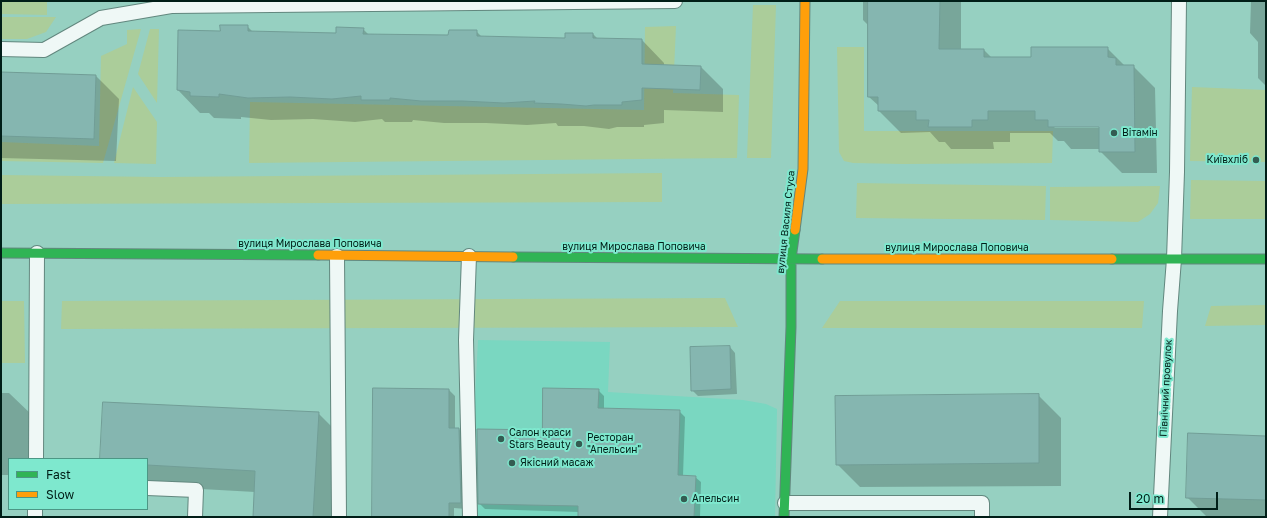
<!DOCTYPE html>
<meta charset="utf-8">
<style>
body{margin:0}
#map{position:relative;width:1267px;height:518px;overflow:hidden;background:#96d0c1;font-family:"Golos Text",sans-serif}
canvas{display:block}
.frame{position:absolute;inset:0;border:2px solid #001e17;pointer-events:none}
.legend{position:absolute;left:8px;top:458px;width:140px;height:52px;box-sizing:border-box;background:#7ee8ce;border:1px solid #4c9785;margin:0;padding:5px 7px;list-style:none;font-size:12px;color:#001e17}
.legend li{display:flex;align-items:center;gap:8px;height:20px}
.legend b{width:20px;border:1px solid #4c9785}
.scale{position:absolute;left:1129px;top:492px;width:89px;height:18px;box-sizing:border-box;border:2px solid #001e17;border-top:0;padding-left:5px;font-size:12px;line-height:14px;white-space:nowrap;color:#001e17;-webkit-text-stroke:3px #7ee8ce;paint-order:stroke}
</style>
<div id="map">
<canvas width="1267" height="518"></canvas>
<div class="frame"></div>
<ul class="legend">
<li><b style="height:5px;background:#30b455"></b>Fast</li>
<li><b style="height:5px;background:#ff9f0a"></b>Slow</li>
</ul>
<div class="scale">20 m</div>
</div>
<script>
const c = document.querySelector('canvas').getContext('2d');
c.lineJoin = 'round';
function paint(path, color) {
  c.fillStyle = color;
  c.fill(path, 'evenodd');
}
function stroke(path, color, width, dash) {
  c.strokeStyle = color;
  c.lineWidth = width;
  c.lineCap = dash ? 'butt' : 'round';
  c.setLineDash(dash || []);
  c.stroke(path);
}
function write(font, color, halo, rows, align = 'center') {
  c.font = font + ' "Golos Text",sans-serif';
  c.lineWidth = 4;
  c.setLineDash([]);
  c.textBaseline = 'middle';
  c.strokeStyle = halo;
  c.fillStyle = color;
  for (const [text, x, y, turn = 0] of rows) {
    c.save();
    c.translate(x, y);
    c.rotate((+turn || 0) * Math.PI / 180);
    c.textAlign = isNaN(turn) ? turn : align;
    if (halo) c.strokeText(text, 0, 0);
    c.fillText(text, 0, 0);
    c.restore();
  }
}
paint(new Path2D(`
 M478,340L610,342L608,392L743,400L766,404L777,409L775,517H469Z`), '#7ad7c1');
paint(new Path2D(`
 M1,1H47V15L1,14Z
 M753,5H776L771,158H747Z
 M1,17H56L46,32L27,39H1Z
 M676,26L673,93L739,95L737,158L249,163L250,102L644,110L645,27Z
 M141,29L103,163L1,161V142L99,146L101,56L127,44V30Z
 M150,29H159L157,103L138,74Z
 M837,47H864V131H1053L1052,163L903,164L853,163L844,161L839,152Z
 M133,87L157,122L156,164L114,163Z
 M1192,87L1266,90V162L1190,161Z
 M662,173V202L1,204V175L160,177Z
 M1191,180L1266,181V219H1190Z
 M857,183L1046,186L1045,220L856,218Z
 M1160,186L1158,203L1150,214L1138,222L1050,220V187Z
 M725,298L738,327L61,329L62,301Z
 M1,301H24L25,363H1Z
 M840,301H1144L1142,328H822Z
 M1266,305V325L1205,326L1211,306Z`), '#abcd9a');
paint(new Path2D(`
 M863,1H961V50H984L992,58H1032L1107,48L1125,66H1133L1155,88L1157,173H1122L1100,151V149H1071L1064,141H1058L1050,133H1010V142H993L994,149H951L945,142H939L930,132L901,133L879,111V106L869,97V26L863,20ZM1053,126H1104V128H1055Z
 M1251,1H1266V86L1258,78V42L1250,33Z
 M247,26L254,33L337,34L363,29L369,35L449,36L476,31L482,37L566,39L593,34L598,39L642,40L664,63V65L701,67L723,89V112L664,110V123L644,125V127H617L609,129L584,126H558L556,123L527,125L486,123H444L413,120L412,122H385L382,119L355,122L313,119L271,120L241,117V119L214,118L209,113H200L178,90L221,32Z
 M1,73L96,76L119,99L116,161L1,158Z
 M730,347L735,353L737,394L698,396L692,390Z
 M374,389L449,390L455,396V429H459L465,435L466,509L454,508V517H373Z
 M598,390L604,396V409L679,411L685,417L683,476L695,477L701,482L700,517H579V512L485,509L479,503L543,431Z
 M1,393H9L32,415L31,459H9V475H1Z
 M1038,395L1061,418V486L860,487L837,464Z
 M318,413L341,436L337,517H254L255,492L147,486V459H101Z
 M1266,437V517H1207L1187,497Z`), '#0003');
const building = new Path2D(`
 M868,1H940L939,49H984V57H1031V47H1108V57L1116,58V65H1134L1135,152H1099V127H1048V120H1035V111H988V120H972V127H928L929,120H916V111H878V97H868Z
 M220,25H248V31L336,33V27L364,28L363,34L448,35L449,30H477V36L565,38V33H593V38L642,39V64L701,66L700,90L642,88V100L622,102V105H594L586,106L561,104L534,103L535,101L504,103L462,101H421L390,98V100H361V96L332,99L290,97L248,98L219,94V97L190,96V92L177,90L178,30L220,31Z
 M1,72L96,75L94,139L1,136Z
 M730,346L731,389L691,391L690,347Z
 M373,388L449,389V428H459L461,503H449V517H372Z
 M543,388L599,389L598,408L680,410L678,475L696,476L694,517H578V506L478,504L477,429L542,430Z
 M1039,394V463L836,465L835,396Z
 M103,402L319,412L313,517H253L255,471L147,465V459H100Z
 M1188,433L1266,436V500L1186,498Z`);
paint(building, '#85b6b0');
stroke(building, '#719d96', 1);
const lane = new Path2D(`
 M1,49L44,50L101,18L171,6L675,1
 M337,256L339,517
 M469,256L466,340L470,517
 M36,459L37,253
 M147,488L196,490L195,517
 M785,503H982V517
 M35,517V509
 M1160,517L1170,311L1174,259L1177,172L1179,1`);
const fast = new Path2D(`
 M1,253L318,255
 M513,257L822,259
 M1112,259H1266
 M784,517L791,327V259L795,230`);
const slow = new Path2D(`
 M795,230L803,169L805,1
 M318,255L513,257
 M822,259H1112`);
stroke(lane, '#62877e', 16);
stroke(fast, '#62877e', 11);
stroke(slow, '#62877e', 11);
stroke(lane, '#eff8f6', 14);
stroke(fast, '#30b455', 9);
stroke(slow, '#ff9f0a', 9);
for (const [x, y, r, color] of [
 [1114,133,4,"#345c52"],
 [1256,160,4,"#345c52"],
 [501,439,4,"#345c52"],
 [579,444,4,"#345c52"],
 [512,463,4,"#345c52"],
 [684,499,4,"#345c52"]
]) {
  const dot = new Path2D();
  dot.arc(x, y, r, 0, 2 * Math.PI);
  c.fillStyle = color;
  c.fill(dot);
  stroke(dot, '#7ee8ce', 1.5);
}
write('10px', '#001e17', '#7ee8ce', [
 ["Вітамін",1122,133],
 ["Київхліб",1248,160,"right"],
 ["Салон краси",509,433],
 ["Stars Beauty",509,445],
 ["Ресторан",587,438],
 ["\"Апельсин\"",587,450],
 ["Якісний масаж",520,463],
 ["Апельсин",692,499]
], 'left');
write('10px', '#001e17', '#7ee8ce', [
 ["вулиця Василя Стуса",786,222,-84],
 ["вулиця Мирослава Поповича",310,244],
 ["вулиця Мирослава Поповича",634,247],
 ["вулиця Мирослава Поповича",957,248],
 ["Північний провулок",1166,388,-87]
]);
</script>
